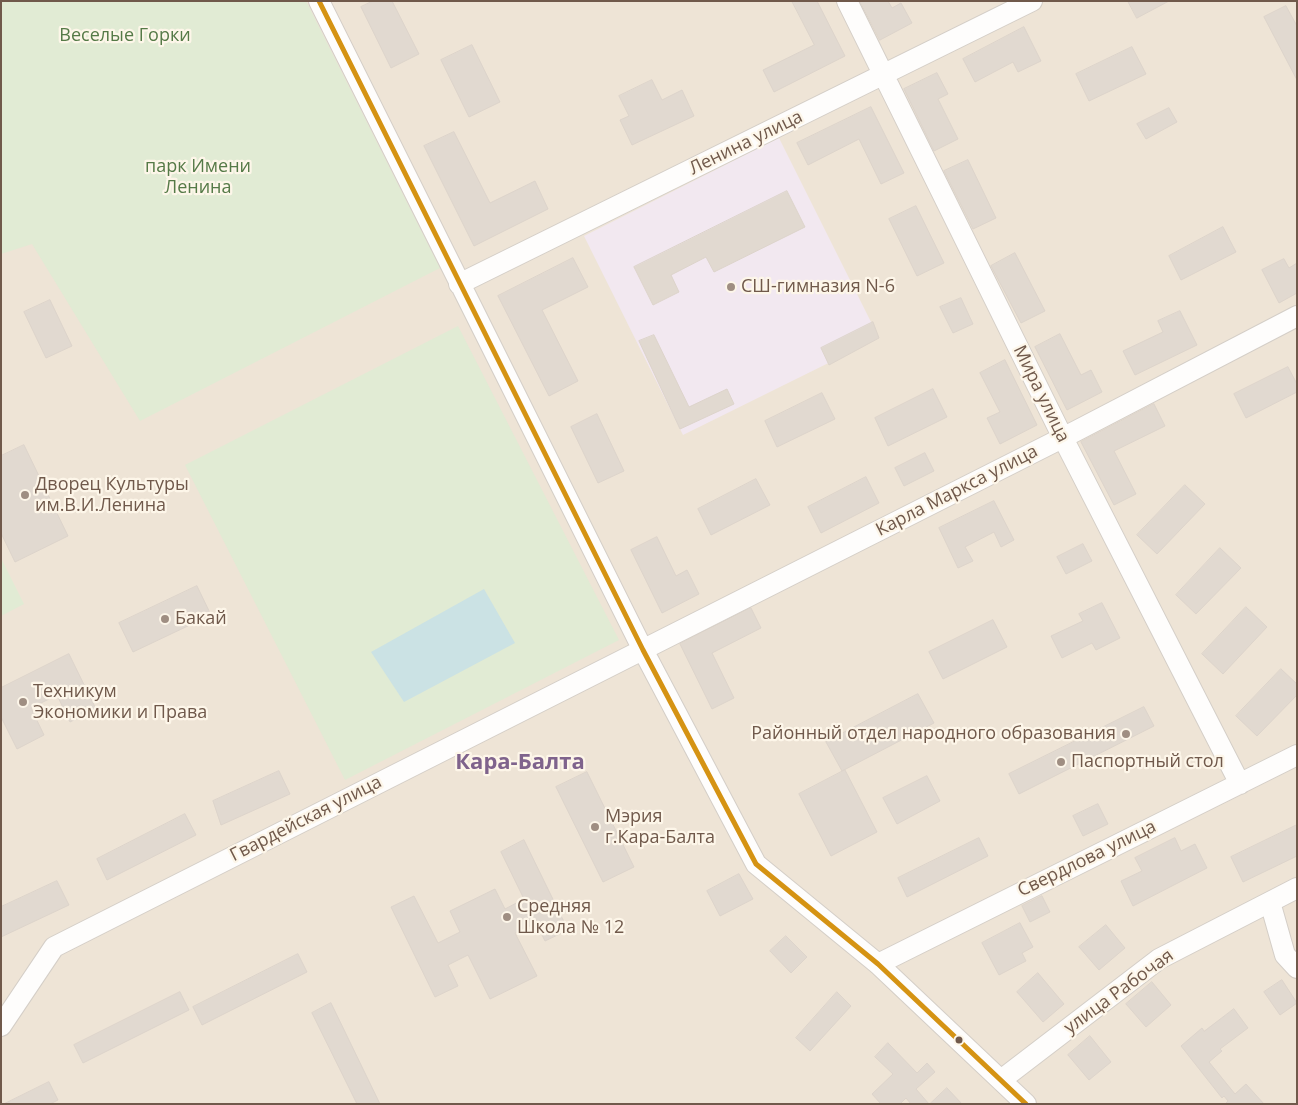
<!DOCTYPE html>
<meta charset="utf-8">
<style>
body{margin:0}
#map{position:relative;width:1298px;height:1105px;overflow:hidden;background:#f5f1e8;font-family:"Open Sans",sans-serif}
canvas{display:block}
.frame{position:absolute;inset:0;border:2px solid #70594b;pointer-events:none}
</style>
<div id="map">
<canvas width="1298" height="1105"></canvas>
<div class="frame"></div>
</div>
<script>
const c = document.querySelector('canvas').getContext('2d');
c.lineJoin = 'round';
function paint(path, color) {
  c.fillStyle = color;
  c.fill(path, 'evenodd');
}
function stroke(path, color, width, dash) {
  c.strokeStyle = color;
  c.lineWidth = width;
  c.lineCap = dash ? 'butt' : 'round';
  c.setLineDash(dash || []);
  c.stroke(path);
}
function write(font, color, halo, rows, align = 'center') {
  c.font = font + ' "Open Sans",sans-serif';
  c.lineWidth = 4.5;
  c.setLineDash([]);
  c.textBaseline = 'middle';
  c.strokeStyle = halo;
  c.fillStyle = color;
  for (const [text, x, y, turn = 0] of rows) {
    c.save();
    c.translate(x, y);
    c.rotate((+turn || 0) * Math.PI / 180);
    c.textAlign = isNaN(turn) ? turn : align;
    if (halo) c.strokeText(text, 0, 0);
    c.fillText(text, 0, 0);
    c.restore();
  }
}
paint(new Path2D(`
 M1,1H1297V1104H1Z`), '#eee4d6');
paint(new Path2D(`
 M779,138L879,338L683,435L584,236Z`), '#f2e8f0');
paint(new Path2D(`
 M1,1H306L440,268L140,421L32,244L1,254Z
 M458,326L619,640L345,780L185,465Z
 M1,558L24,604L1,616Z`), '#e1ebd4');
paint(new Path2D(`
 M484,589L515,643L404,702L371,652Z`), '#cbe2e4');
const building = new Path2D(`
 M373,1H392L419,54L391,68L361,7Z
 M792,1H817L845,56L774,92L763,70L814,45Z
 M860,1H888L892,8L901,3L912,23L880,40Z
 M1128,1H1169L1137,18Z
 M1286,6L1297,26V80L1264,17Z
 M1024,27L1041,61L1018,72L1013,62L975,82L963,59Z
 M472,45L500,102L469,117L441,60Z
 M1132,47L1146,74L1089,101L1076,74Z
 M937,73L948,94L938,99L958,139L934,151L904,89Z
 M652,80L662,100L682,90L694,116L632,145L620,120L629,116L619,96Z
 M871,107L904,173L881,184L859,139L808,165L797,143Z
 M1169,108L1177,122L1146,139L1137,124Z
 M454,132L490,203L535,181L548,209L474,246L424,146Z
 M968,160L996,218L973,229L944,171Z
 M787,191L805,227L714,272L706,257L671,275L679,292L653,305L634,267Z
 M916,206L944,263L917,276L889,219Z
 M1223,227L1236,252L1181,280L1169,256Z
 M1015,253L1045,311L1021,323L991,266Z
 M573,258L588,287L542,310L578,381L549,396L498,296Z
 M1284,259L1289,268L1297,263V293L1279,303L1262,270Z
 M961,298L973,324L953,333L940,307Z
 M50,300L72,346L46,358L24,312Z
 M1180,311L1197,345L1135,375L1123,351L1163,332L1158,321Z
 M873,322L879,338L829,365L821,348Z
 M1060,334L1081,375L1091,370L1102,392L1067,410L1035,347Z
 M654,335L689,407L727,389L734,404L680,429L639,341Z
 M1005,360L1037,425L1000,444L987,418L1000,412L980,373Z
 M1288,367L1297,384V392L1246,418L1234,394Z
 M933,389L947,417L888,446L875,418Z
 M822,393L835,419L777,447L765,421Z
 M1154,404L1165,426L1114,451L1136,494L1114,505L1081,442Z
 M597,414L624,471L598,483L571,427Z
 M24,445L68,536L15,562L1,533V456Z
 M925,453L934,471L904,486L895,468Z
 M866,477L879,503L821,533L808,507Z
 M756,479L770,505L711,535L698,509Z
 M1185,485L1205,504L1157,554L1137,535Z
 M994,501L1014,540L1001,547L994,532L965,547L973,561L958,568L939,528Z
 M657,537L676,576L687,570L699,594L662,613L631,550Z
 M1083,544L1092,561L1066,574L1057,557Z
 M1220,548L1241,568L1196,614L1176,595Z
 M197,586L211,615L133,652L119,623Z
 M1102,603L1120,638L1096,650L1092,643L1062,658L1051,636L1083,621L1079,614Z
 M1246,607L1267,627L1223,674L1202,654Z
 M751,608L761,628L712,653L734,698L712,709L680,644Z
 M993,620L1007,647L943,679L929,652Z
 M69,654L96,709L70,722L57,695L31,708L44,735L17,749L1,717V688Z
 M1281,669L1297,684V695L1257,736L1236,716Z
 M918,694L934,723L842,771L826,742Z
 M1144,707L1154,726L1019,794L1009,774Z
 M845,770L877,832L831,856L799,794Z
 M279,771L290,794L221,825L213,801Z
 M587,772L634,867L603,882L556,787Z
 M927,776L940,801L897,824L883,798Z
 M1098,804L1108,824L1083,836L1073,816Z
 M185,814L196,835L107,880L97,859Z
 M1297,825V856L1243,882L1231,857Z
 M979,838L988,856L907,897L898,878Z
 M1175,838L1181,851L1195,844L1207,868L1133,906L1121,881L1142,871L1135,858Z
 M524,840L568,930L545,941L536,923L515,933L537,976L490,999L468,955L448,965L458,986L435,997L391,907L414,896L438,943L460,932L450,911L495,889L505,909L524,899L501,852Z
 M739,874L753,899L720,916L707,891Z
 M57,881L69,905L1,937V907Z
 M1042,896L1050,912L1030,922L1022,906Z
 M1020,923L1033,947L1022,953L1026,961L999,975L982,943Z
 M1106,925L1125,948L1099,970L1079,947Z
 M786,936L807,957L791,973L770,951Z
 M298,954L307,972L202,1025L193,1007Z
 M1038,973L1064,1004L1043,1022L1017,992Z
 M1282,980L1297,1003L1280,1015L1264,992Z
 M1152,982L1171,1005L1146,1027L1126,1004Z
 M180,992L189,1010L83,1063L74,1045Z
 M837,992L851,1006L810,1051L796,1038Z
 M331,1003L380,1104H357L312,1013Z
 M1234,1009L1248,1028L1220,1049L1222,1051L1209,1062L1235,1094L1246,1084L1264,1104H1225L1228,1101L1224,1096L1222,1098L1181,1046L1202,1028L1204,1031Z
 M1090,1036L1111,1062L1089,1080L1068,1055Z
 M888,1043L917,1073L927,1063L935,1072L916,1089L929,1104H911L906,1098L900,1104H881L872,1094L893,1074L875,1057Z
 M49,1082L58,1100L50,1104H4Z
 M947,1088L962,1104H930Z`);
paint(building, '#e1d9d0');
stroke(building, '#ddd4cb', 1);
const minor = new Path2D(`
 M319,1L643,650L756,864L878,964L1026,1104
 M847,1L1063,438L1240,784
 M459,284L1032,1
 M1270,902L1285,955L1297,968
 M878,964L1297,755
 M1,1026L54,947L1076,431L1297,316
 M1001,1080L1159,959L1297,888`);
stroke(minor, '#d4cec7', 22);
stroke(minor, '#fefdfc', 20);
stroke(new Path2D(`
 M319,1L643,650L756,864L878,964L1026,1104`), '#d59313', 5);
for (const [x, y, r, color] of [
 [731,287,5,"#9f8e82"],
 [25,495,5,"#9f8e82"],
 [165,619,5,"#9f8e82"],
 [23,702,5,"#9f8e82"],
 [1126,734,5,"#9f8e82"],
 [1061,762,5,"#9f8e82"],
 [595,827,5,"#9f8e82"],
 [507,917,5,"#9f8e82"],
 [959,1040,4.5,"#70594b"]
]) {
  const dot = new Path2D();
  dot.arc(x, y, r, 0, 2 * Math.PI);
  c.fillStyle = color;
  c.fill(dot);
  stroke(dot, '#fdf6e9', 2);
}
write('18px', '#557a47', '#fdf6e9', [
 ["Веселые Горки",125,36],
 ["парк Имени",198,167],
 ["Ленина",198,188]
]);
write('18px', '#70594b', '#fdf6e9', [
 ["Ленина улица",746,143,-26],
 ["Мира улица",1041,394,64],
 ["Карла Маркса улица",957,491,-27],
 ["Гвардейская улица",306,819,-27],
 ["Свердлова улица",1087,859,-26],
 ["улица Рабочая",1119,992,-36]
]);
write('18px', '#70594b', '#fdf6e9', [
 ["СШ-гимназия N-6",741,287],
 ["Дворец Культуры",35,485],
 ["им.В.И.Ленина",35,506],
 ["Бакай",175,619],
 ["Техникум",33,692],
 ["Экономики и Права",33,713],
 ["Районный отдел народного образования",1116,734,"right"],
 ["Паспортный стол",1071,762],
 ["Мэрия",605,817],
 ["г.Кара-Балта",605,838],
 ["Средняя",517,907],
 ["Школа № 12",517,928]
], 'left');
write('bold 22px', '#7f638c', '#fdf6e9', [
 ["Кара-Балта",520,763]
]);
</script>
